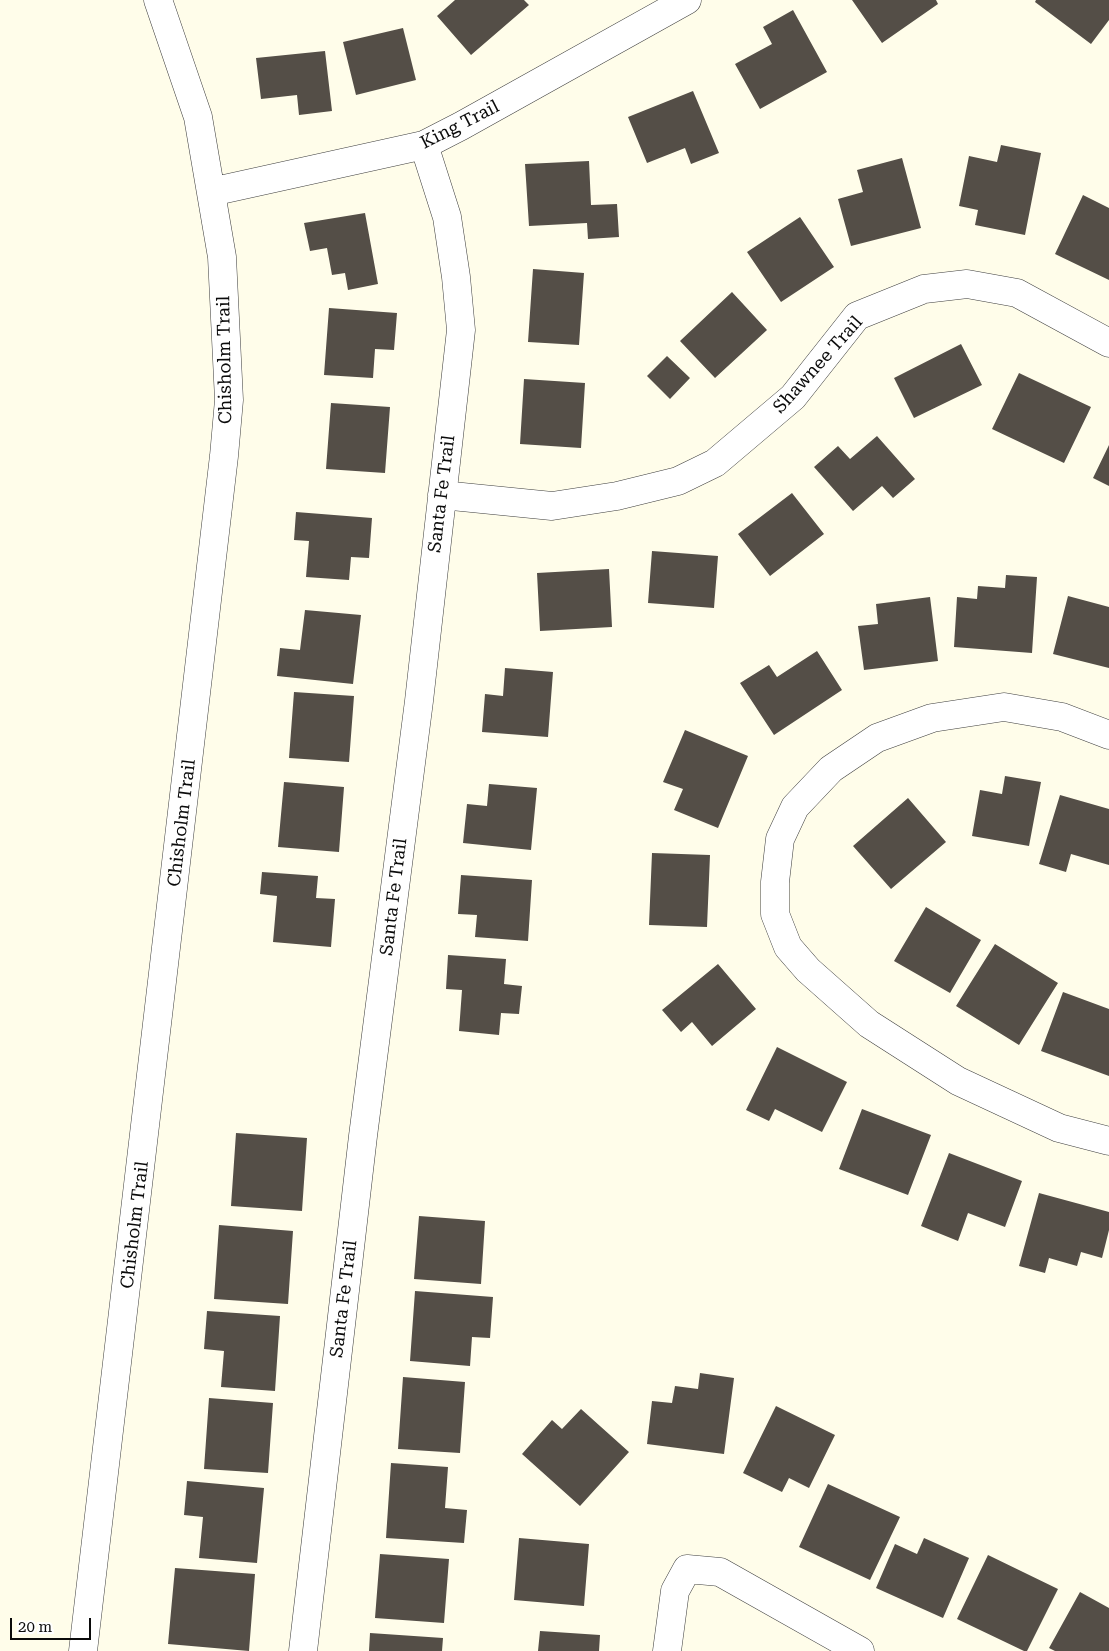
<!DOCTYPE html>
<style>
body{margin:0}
#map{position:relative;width:1109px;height:1651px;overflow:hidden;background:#fffdea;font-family:"Roboto Serif",serif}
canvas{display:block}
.scale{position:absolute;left:10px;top:1618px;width:81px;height:22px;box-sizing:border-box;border:2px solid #0b0b0b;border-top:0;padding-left:6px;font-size:15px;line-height:18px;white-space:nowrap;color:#0b0b0b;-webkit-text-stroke:4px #fff;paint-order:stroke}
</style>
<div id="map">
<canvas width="1109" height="1651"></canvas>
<div class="scale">20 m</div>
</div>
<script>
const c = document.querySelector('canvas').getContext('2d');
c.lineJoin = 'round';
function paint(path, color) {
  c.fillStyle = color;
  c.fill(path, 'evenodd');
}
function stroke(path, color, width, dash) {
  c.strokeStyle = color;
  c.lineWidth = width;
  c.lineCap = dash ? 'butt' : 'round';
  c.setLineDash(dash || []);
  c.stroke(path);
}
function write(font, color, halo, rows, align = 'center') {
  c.font = font + ' "Roboto Serif",serif';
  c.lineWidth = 5;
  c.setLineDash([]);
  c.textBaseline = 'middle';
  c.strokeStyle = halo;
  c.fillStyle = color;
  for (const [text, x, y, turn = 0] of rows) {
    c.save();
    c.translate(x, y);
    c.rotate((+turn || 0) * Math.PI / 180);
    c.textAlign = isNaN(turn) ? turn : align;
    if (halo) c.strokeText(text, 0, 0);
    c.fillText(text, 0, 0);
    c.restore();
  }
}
paint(new Path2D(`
 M455,0H524L529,5L471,55L437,16Z
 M852,0H936L938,4L882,43Z
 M1036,0H1109V20L1091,44L1035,2Z
 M793,10L827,72L760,109L735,64L772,44L763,27Z
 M403,28L416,80L356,95L343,42Z
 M325,51L332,111L299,115L297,95L261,99L256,58Z
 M693,91L719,153L691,164L685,148L647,163L628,117Z
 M1001,145L1041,153L1025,235L975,225L978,210L959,206L969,156L997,162Z
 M902,158L921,228L851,246L838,199L863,192L857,170Z
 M589,161L591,205L617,204L619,237L588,239L587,223L529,226L525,164Z
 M1083,195L1109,208V280L1055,254Z
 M365,213L378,284L348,290L345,273L332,275L327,248L310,251L304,223Z
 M800,217L834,267L781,302L747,252Z
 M533,269L584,273L579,345L528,342Z
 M732,292L767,330L715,378L680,341Z
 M329,308L397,313L394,350L375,349L373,378L324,375Z
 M961,344L982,385L914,418L894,378Z
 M667,356L690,378L670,399L647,376Z
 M1019,373L1091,407L1064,463L992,429Z
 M524,379L585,383L581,448L520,444Z
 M331,403L390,407L385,473L326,469Z
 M877,436L915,479L893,498L882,486L853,511L814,467L838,446L850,459Z
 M1109,445V486L1093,478Z
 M792,493L824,534L770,576L738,534Z
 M296,512L372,518L369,558L351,557L349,580L306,577L309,541L294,540Z
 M652,551L718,556L714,608L648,603Z
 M609,569L612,627L540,631L537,573Z
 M1006,575L1037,577L1032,653L954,647L957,597L977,599L978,586L1005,588Z
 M1068,596L1109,607V668L1053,654Z
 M930,597L938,661L864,670L858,626L878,624L876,604Z
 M305,610L361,615L353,684L277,676L280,648L300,650Z
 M817,651L842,690L774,735L740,683L769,665L777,677Z
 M505,668L553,672L548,737L482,732L485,694L503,696Z
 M294,692L354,696L349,762L289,758Z
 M685,730L748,756L718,828L674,810L683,789L663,782Z
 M1005,776L1041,782L1029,846L972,836L980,790L1002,794Z
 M284,782L344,787L339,852L278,847Z
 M489,784L537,788L531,850L463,843L467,804L487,806Z
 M1060,795L1109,809V865L1071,854L1066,872L1039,864Z
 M908,798L946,842L891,889L853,846Z
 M652,853L710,855L707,927L649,925Z
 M262,872L318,876L316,898L335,899L331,947L273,942L277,896L260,894Z
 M461,875L532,880L528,941L475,937L477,915L458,914Z
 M926,907L981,940L950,993L894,961Z
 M995,944L1058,983L1019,1045L956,1006Z
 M448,955L506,959L504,984L522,986L519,1014L501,1013L499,1035L459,1031L462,990L446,989Z
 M718,964L756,1009L712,1046L692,1022L681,1032L662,1010Z
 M1063,992L1109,1009V1076L1041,1051Z
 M777,1047L847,1082L822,1132L775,1109L769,1121L746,1110Z
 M862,1109L931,1135L908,1195L839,1169Z
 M236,1133L307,1138L302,1211L231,1206Z
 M949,1153L1022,1181L1005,1227L968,1213L958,1241L921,1226Z
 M1039,1193L1109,1212V1230L1102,1258L1081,1252L1077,1266L1049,1258L1045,1273L1019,1266Z
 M419,1216L485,1221L481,1284L414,1279Z
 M219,1225L293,1231L288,1304L214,1299Z
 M415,1291L493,1297L490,1338L472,1337L470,1366L410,1361Z
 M207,1311L280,1316L275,1391L221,1387L224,1351L204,1349Z
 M700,1373L734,1378L724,1454L647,1444L652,1401L672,1403L675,1386L698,1389Z
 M403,1377L465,1382L460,1453L398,1449Z
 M209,1398L273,1403L268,1473L204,1469Z
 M776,1406L835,1435L809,1488L789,1478L782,1492L743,1473Z
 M581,1409L629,1452L580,1506L522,1454L552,1420L562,1429Z
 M391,1463L448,1467L445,1508L467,1510L464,1543L386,1538Z
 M187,1481L264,1488L257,1563L199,1558L203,1517L184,1515Z
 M828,1484L900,1517L870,1580L799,1547Z
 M519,1538L589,1544L584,1606L514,1600Z
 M924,1538L969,1558L943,1618L876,1588L895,1544L917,1554Z
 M380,1554L449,1559L444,1623L375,1618Z
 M988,1555L1058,1589L1027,1651H1024L957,1619Z
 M175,1568L255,1574L249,1651L168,1644Z
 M1080,1592L1109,1608V1651H1055L1049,1648Z
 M540,1631L600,1635L599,1651H538Z
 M370,1633L443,1638L442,1651H369Z`), '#544e47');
const minor = new Path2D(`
 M211,192L424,145L461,126L687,0
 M442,495L552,506L617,496L678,481L715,463L793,397L857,316L924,289L967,284L1017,293L1109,343
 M1109,735L1062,717L1004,707L932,718L877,738L831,769L795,807L780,839L775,882V914L788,947L808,970L869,1024L958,1081L1059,1128L1109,1141
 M83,1651L224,456L229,400L222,257L198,117L158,0
 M303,1651L363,1136L419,701L461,330L456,277L447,217L424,145
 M667,1651L675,1591L687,1569L720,1572L860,1651`);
stroke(minor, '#3e3e3e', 29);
stroke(minor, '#fff', 28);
write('18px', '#0b0b0b', '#fff', [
 ["King Trail",460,125,-27],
 ["Chisholm Trail",225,360,-91],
 ["Shawnee Trail",818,365,-48],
 ["Santa Fe Trail",442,494,-83],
 ["Chisholm Trail",182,823,-83],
 ["Santa Fe Trail",394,897,-83],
 ["Chisholm Trail",135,1225,-83],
 ["Santa Fe Trail",344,1299,-83]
]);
</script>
